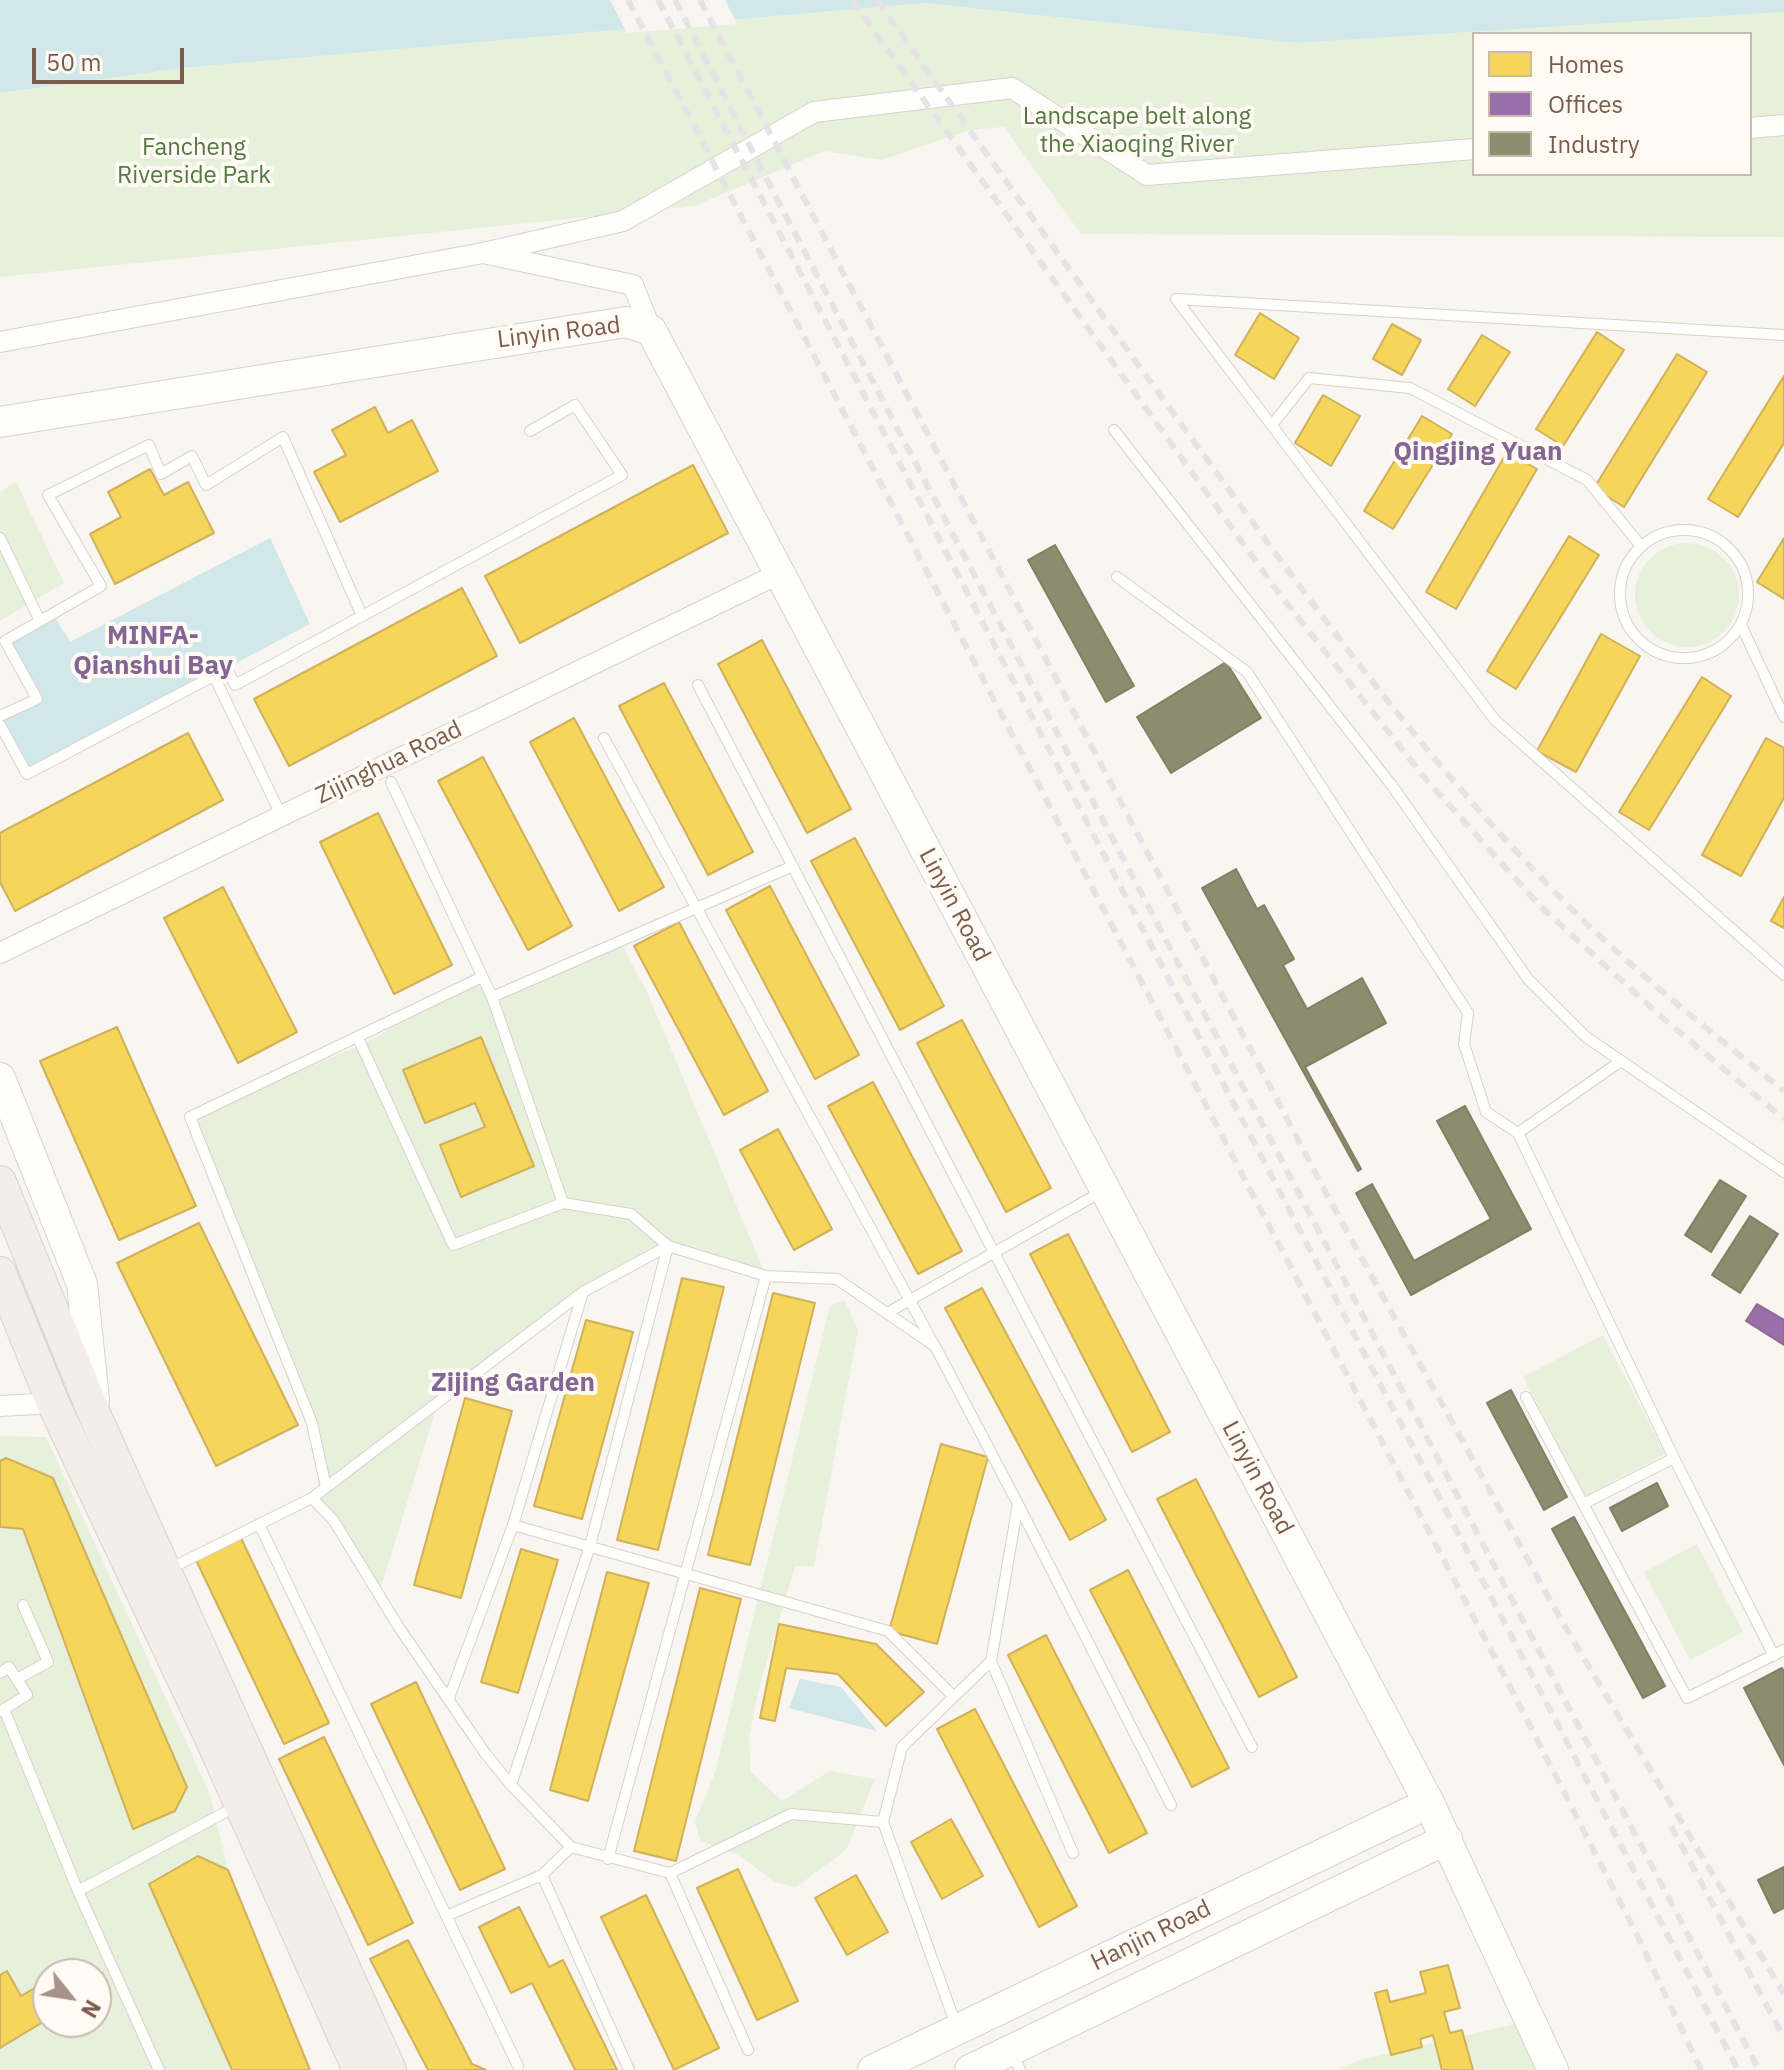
<!DOCTYPE html>
<style>
body{margin:0}
#map{position:relative;width:1784px;height:2070px;overflow:hidden;background:#f9f5f0;font-family:"IBM Plex Sans",sans-serif}
canvas{display:block}
.legend{position:absolute;left:1472px;top:32px;width:280px;height:144px;box-sizing:border-box;background:#fffaf3;border:2px solid #cabbb1;margin:0;padding:10px 14px;list-style:none;font-size:24px;color:#7a5c4d}
.legend li{display:flex;align-items:center;gap:16px;height:40px}
.legend b{width:40px;border:2px solid #cabbb1}
.north{position:absolute;left:32px;top:1958px;width:80px;height:80px;box-sizing:border-box;background:#fffaf3;border:2px solid #cabbb1;border-radius:50%;rotate:120deg;font-size:22px;font-weight:700;line-height:32px;text-align:center;color:#7a5c4d}
.north::after{content:'';display:block;margin:auto;width:28px;height:36px;background:#a69286;clip-path:polygon(50% 0,100% 100%,50% 72%,0 100%)}
.scale{position:absolute;left:32px;top:48px;width:152px;height:36px;box-sizing:border-box;border:4px solid #7a5c4d;border-top:0;padding-left:10px;font-size:24px;line-height:28px;white-space:nowrap;color:#7a5c4d;-webkit-text-stroke:6px #fffaf3;paint-order:stroke}
</style>
<div id="map">
<canvas width="1784" height="2070"></canvas>
<ul class="legend">
<li><b style="height:22px;background:#f6d55c"></b>Homes</li>
<li><b style="height:22px;background:#9970ab"></b>Offices</li>
<li><b style="height:22px;background:#8c8c6e"></b>Industry</li>
</ul>
<div class="north">N</div>
<div class="scale">50 m</div>
</div>
<script>
const c = document.querySelector('canvas').getContext('2d');
c.lineJoin = 'round';
function paint(path, color) {
  c.fillStyle = color;
  c.fill(path, 'evenodd');
}
function stroke(path, color, width, dash) {
  c.strokeStyle = color;
  c.lineWidth = width;
  c.lineCap = dash ? 'butt' : 'round';
  c.setLineDash(dash || []);
  c.stroke(path);
}
function write(font, color, halo, rows, align = 'center') {
  c.font = font + ' "IBM Plex Sans",sans-serif';
  c.lineWidth = 8;
  c.setLineDash([]);
  c.textBaseline = 'middle';
  c.strokeStyle = halo;
  c.fillStyle = color;
  for (const [text, x, y, turn = 0] of rows) {
    c.save();
    c.translate(x, y);
    c.rotate((+turn || 0) * Math.PI / 180);
    c.textAlign = isNaN(turn) ? turn : align;
    if (halo) c.strokeText(text, 0, 0);
    c.fillText(text, 0, 0);
    c.restore();
  }
}
paint(new Path2D(`
 M925,3L1297,43L1784,12V237L1081,234L1004,127L969,130L882,160L825,151L694,206L0,277V93L183,68ZM1474,34H1750V174H1474Z
 M16,482L64,583L0,621V492Z
 M1635 595a52 52 0 1 1 104 0a52 52 0 1 1-104 0Z
 M620,942L647,992L766,1276L668,1246L583,1292L438,1402L379,1594L312,1498L324,1477L312,1423L190,1117L361,1045L482,977L491,997Z
 M844,1300L858,1330L814,1566H795L759,1688L749,1737L751,1772L782,1801L830,1771L875,1779L846,1850L796,1887L775,1882L740,1856L700,1840L695,1821L715,1773L830,1306Z
 M1603,1335L1665,1454L1586,1496L1523,1377Z
 M0,1436L46,1437L210,1794L228,1870L310,2070H0ZM48,1974H96V2022H48Z
 M1697,1544L1743,1632L1690,1660L1644,1572Z
 M1515,2024L1536,2070H1339L1360,2060Z`), '#e7f0db');
paint(new Path2D(`
 M0,0H1784V12L1297,43L925,3L183,68L0,93Z
 M270,538L310,624L27,774L0,717L37,699L5,641L53,614L70,642Z
 M800,1679L841,1687L877,1731L789,1708Z`), '#d0e8ea');
paint(new Path2D(`
 M610,0H725L737,24L627,33Z`), '#f9f5f0');
const homes = new Path2D(`
 M1260,313L1299,338L1274,379L1235,355Z
 M1392,324L1421,340L1402,375L1373,359Z
 M1597,332L1624,350L1563,446L1536,429Z
 M1482,335L1510,352L1475,406L1448,389Z
 M1677,354L1707,372L1624,507L1594,488Z
 M1784,376V443L1738,517L1708,499Z
 M1323,395L1360,416L1331,466L1295,443Z
 M375,407L388,433L412,420L438,471L340,522L314,472L346,455L332,430Z
 M1422,416L1452,434L1393,529L1364,511Z
 M1507,452L1537,469L1456,609L1426,592Z
 M693,465L728,533L520,643L485,576Z
 M150,469L164,495L188,482L214,533L115,584L90,534L121,517L108,492Z
 M1569,536L1599,555L1516,689L1487,671Z
 M1784,538V599L1757,582Z
 M462,588L497,656L289,766L254,699Z
 M1601,634L1640,656L1576,772L1537,751Z
 M762,640L851,809L807,833L718,664Z
 M1702,677L1731,696L1649,830L1619,812Z
 M664,683L753,852L708,875L619,706Z
 M574,718L664,887L619,911L530,742Z
 M188,733L223,800L15,911L0,882V833Z
 M1766,738L1784,748V798L1741,876L1702,855Z
 M483,757L572,926L528,950L438,781Z
 M378,813L452,965L394,994L320,842Z
 M855,838L944,1006L900,1030L811,861Z
 M770,886L859,1055L815,1079L726,910Z
 M223,887L297,1032L238,1063L164,918Z
 M1784,897V928L1771,921Z
 M679,922L768,1091L724,1115L634,946Z
 M962,1020L1051,1188L1006,1212L917,1043Z
 M117,1027L196,1206L119,1240L40,1061Z
 M481,1037L534,1166L461,1197L440,1145L485,1127L475,1103L425,1123L403,1070Z
 M873,1082L962,1251L918,1274L828,1106Z
 M778,1129L832,1229L794,1250L740,1150Z
 M199,1223L298,1425L216,1466L117,1263Z
 M1068,1234L1170,1432L1132,1452L1030,1254Z
 M682,1278L724,1287L658,1550L617,1540Z
 M982,1288L1106,1520L1070,1540L945,1308Z
 M773,1293L815,1303L750,1565L708,1555Z
 M586,1320L633,1332L582,1519L534,1506Z
 M465,1398L512,1411L461,1598L414,1585Z
 M941,1444L988,1457L937,1644L889,1631Z
 M6,1458L53,1478L187,1787L175,1811L133,1829L23,1529L0,1527V1461Z
 M1196,1479L1297,1677L1259,1697L1157,1499Z
 M240,1536L329,1723L284,1744L195,1558Z
 M521,1549L558,1560L518,1693L481,1682Z
 M1128,1570L1229,1768L1192,1787L1090,1590Z
 M607,1572L649,1583L588,1801L550,1790Z
 M700,1588L741,1599L676,1861L634,1851Z
 M779,1624L876,1644L924,1692L886,1726L838,1674L786,1668L775,1721L760,1718Z
 M1046,1635L1147,1833L1109,1853L1008,1655Z
 M416,1682L505,1869L460,1890L371,1704Z
 M975,1709L1077,1906L1039,1927L937,1729Z
 M324,1737L413,1923L368,1945L279,1759Z
 M951,1819L983,1876L942,1899L911,1842Z
 M198,1856L228,1870L310,2070H232L149,1884Z
 M738,1869L798,2001L757,2020L697,1888Z
 M856,1875L888,1932L847,1955L815,1898Z
 M646,1895L719,2048L674,2070L601,1917Z
 M519,1907L549,1967L563,1960L617,2070H575L532,1983L511,1993L479,1927Z
 M408,1940L472,2064L486,2070H428L370,1959Z
 M1448,1965L1460,2008L1444,2012L1450,2033L1462,2030L1473,2070H1442L1433,2035L1420,2039L1422,2047L1391,2055L1375,1993L1387,1990L1390,2002L1426,1993L1420,1972Z
 M7,1971L21,1996L48,1980V2019L0,2048V1975Z`);
paint(homes, '#f6d55c');
stroke(homes, '#d1b158', 2);
const offices = new Path2D(`
 M1757,1304L1784,1320V1345L1746,1321Z`);
paint(offices, '#9970ab');
stroke(offices, '#906a8f', 2);
const industry = new Path2D(`
 M1055,545L1134,686L1106,702L1028,560Z
 M1226,662L1261,718L1171,773L1137,717Z
 M1236,869L1257,909L1264,905L1294,959L1283,965L1307,1009L1362,978L1386,1023L1305,1067L1361,1169L1358,1171L1202,888Z
 M1465,1106L1531,1229L1411,1295L1356,1193L1372,1184L1414,1261L1491,1219L1437,1121Z
 M1720,1180L1746,1196L1711,1252L1685,1235Z
 M1750,1216L1778,1234L1740,1293L1712,1275Z
 M1511,1390L1567,1497L1544,1510L1487,1403Z
 M1657,1483L1668,1506L1622,1531L1610,1508Z
 M1574,1517L1665,1686L1643,1698L1552,1529Z
 M1782,1668L1784,1672V1765L1744,1688Z
 M1784,1867V1908L1774,1913L1758,1880Z`);
paint(industry, '#8c8c6e');
stroke(industry, '#877e64', 2);
const lane = new Path2D(`
 M1784,335L1176,299L1495,720L1784,975
 M1272,425L1309,378L1410,388L1587,480L1641,546
 M1114,430L1393,787L1528,979L1586,1037L1784,1172
 M1620 594a64 64 0 1 1 128 0a64 64 0 1 1-128 0Z
 M0,538L40,621
 M1117,577L1247,672L1468,1013L1464,1044L1486,1112L1518,1133
 M1741,625L1784,717
 M214,676L281,815
 M698,685L1252,1747
 M0,716L37,699L5,641L101,586L48,495L149,445L161,474L192,456L206,485L283,437L362,616
 M0,725L27,774L227,669L235,685L622,475L575,405L530,431
 M604,738L934,1345
 M391,782L492,997
 M358,1038L453,1245L563,1203
 M1621,1061L1518,1133L1674,1458L1774,1656
 M887,1313L1103,1191
 M1526,1397L1687,1698L1784,1650
 M326,1487L312,1423L190,1117L482,977
 M312,1498L334,1521L398,1626L485,1753L511,1785L571,1847L670,1873L791,1814L883,1822
 M1018,1504L1171,1805
 M1583,1504L1674,1458
 M259,1524L518,2066
 M513,1525L888,1631L954,1697
 M169,1569L312,1498L583,1292L668,1246L766,1276L837,1279L935,1346L1018,1504L991,1661L902,1747L883,1822L956,2025
 M991,1661L1073,1853
 M0,1673L9,1667L27,1695L1,1711
 M17,1679L48,1662L23,1605
 M449,1698L513,1525L583,1292
 M4,1709L78,1891
 M511,1785L590,1546L668,1246L631,1214L563,1203L492,997L793,866
 M571,1847L542,1875L629,2070
 M608,1859L766,1276
 M670,1873L748,2050
 M446,1916L542,1875
 M1012,2052L1020,2070
 M159,2070L78,1891L235,1807`);
const street = new Path2D(`
 M1750,128L1784,125
 M483,253L623,221L814,112L1012,88L1147,175L1474,149
 M0,342L483,253L633,285L651,330
 M0,953L778,574
 M0,1406L53,1403`);
const secondary = new Path2D(`
 M0,422L626,322L651,330L1429,1803L1553,2070
 M0,1078L82,1284L94,1400
 M873,2070L1429,1803
 M970,2070L1447,1839`);
const primary = new Path2D(`
 M0,1182L96,1418L390,2070
 M0,1273L53,1403L210,1736L359,2070`);
stroke(lane, '#d7d1cb', 12);
stroke(street, '#d7d1cb', 22);
stroke(secondary, '#d9d2cb', 32);
stroke(primary, '#dad1cc', 34);
stroke(lane, '#fefefd', 10);
stroke(street, '#fefefd', 20);
stroke(secondary, '#fefefd', 30);
stroke(primary, '#f3eee8', 32);
stroke(new Path2D(`
 M628,0L1505,1677L1636,1933L1701,2070
 M658,0L1738,2070
 M675,0L778,201L1759,2070
 M700,0L1327,1195L1560,1618L1784,1994
 M852,0L1278,592L1424,777L1541,907L1665,1020L1784,1119
 M877,0C985,152 1093,303 1203,454C1312,604 1422,756 1552,889C1623,963 1705,1027 1784,1091
 M1671,1826L1784,2038`), '#e6e3e7', 6, [12, 8]);
write('24px', '#537a41', '#fffaf3', [
 ["Landscape belt along",1137,117],
 ["the Xiaoqing River",1137,145],
 ["Fancheng",194,148],
 ["Riverside Park",194,176]
]);
write('24px', '#7a5c4d', '#fffaf3', [
 ["Linyin Road",559,333,-7],
 ["Zijinghua Road",389,763,-26],
 ["Linyin Road",954,905,62],
 ["Linyin Road",1257,1478,62],
 ["Hanjin Road",1151,1936,-26]
]);
write('bold 26px', '#846695', '#fffaf3', [
 ["Qingjing Yuan",1478,452],
 ["MINFA-",153,636],
 ["Qianshui Bay",153,666],
 ["Zijing Garden",513,1383]
]);
</script>
